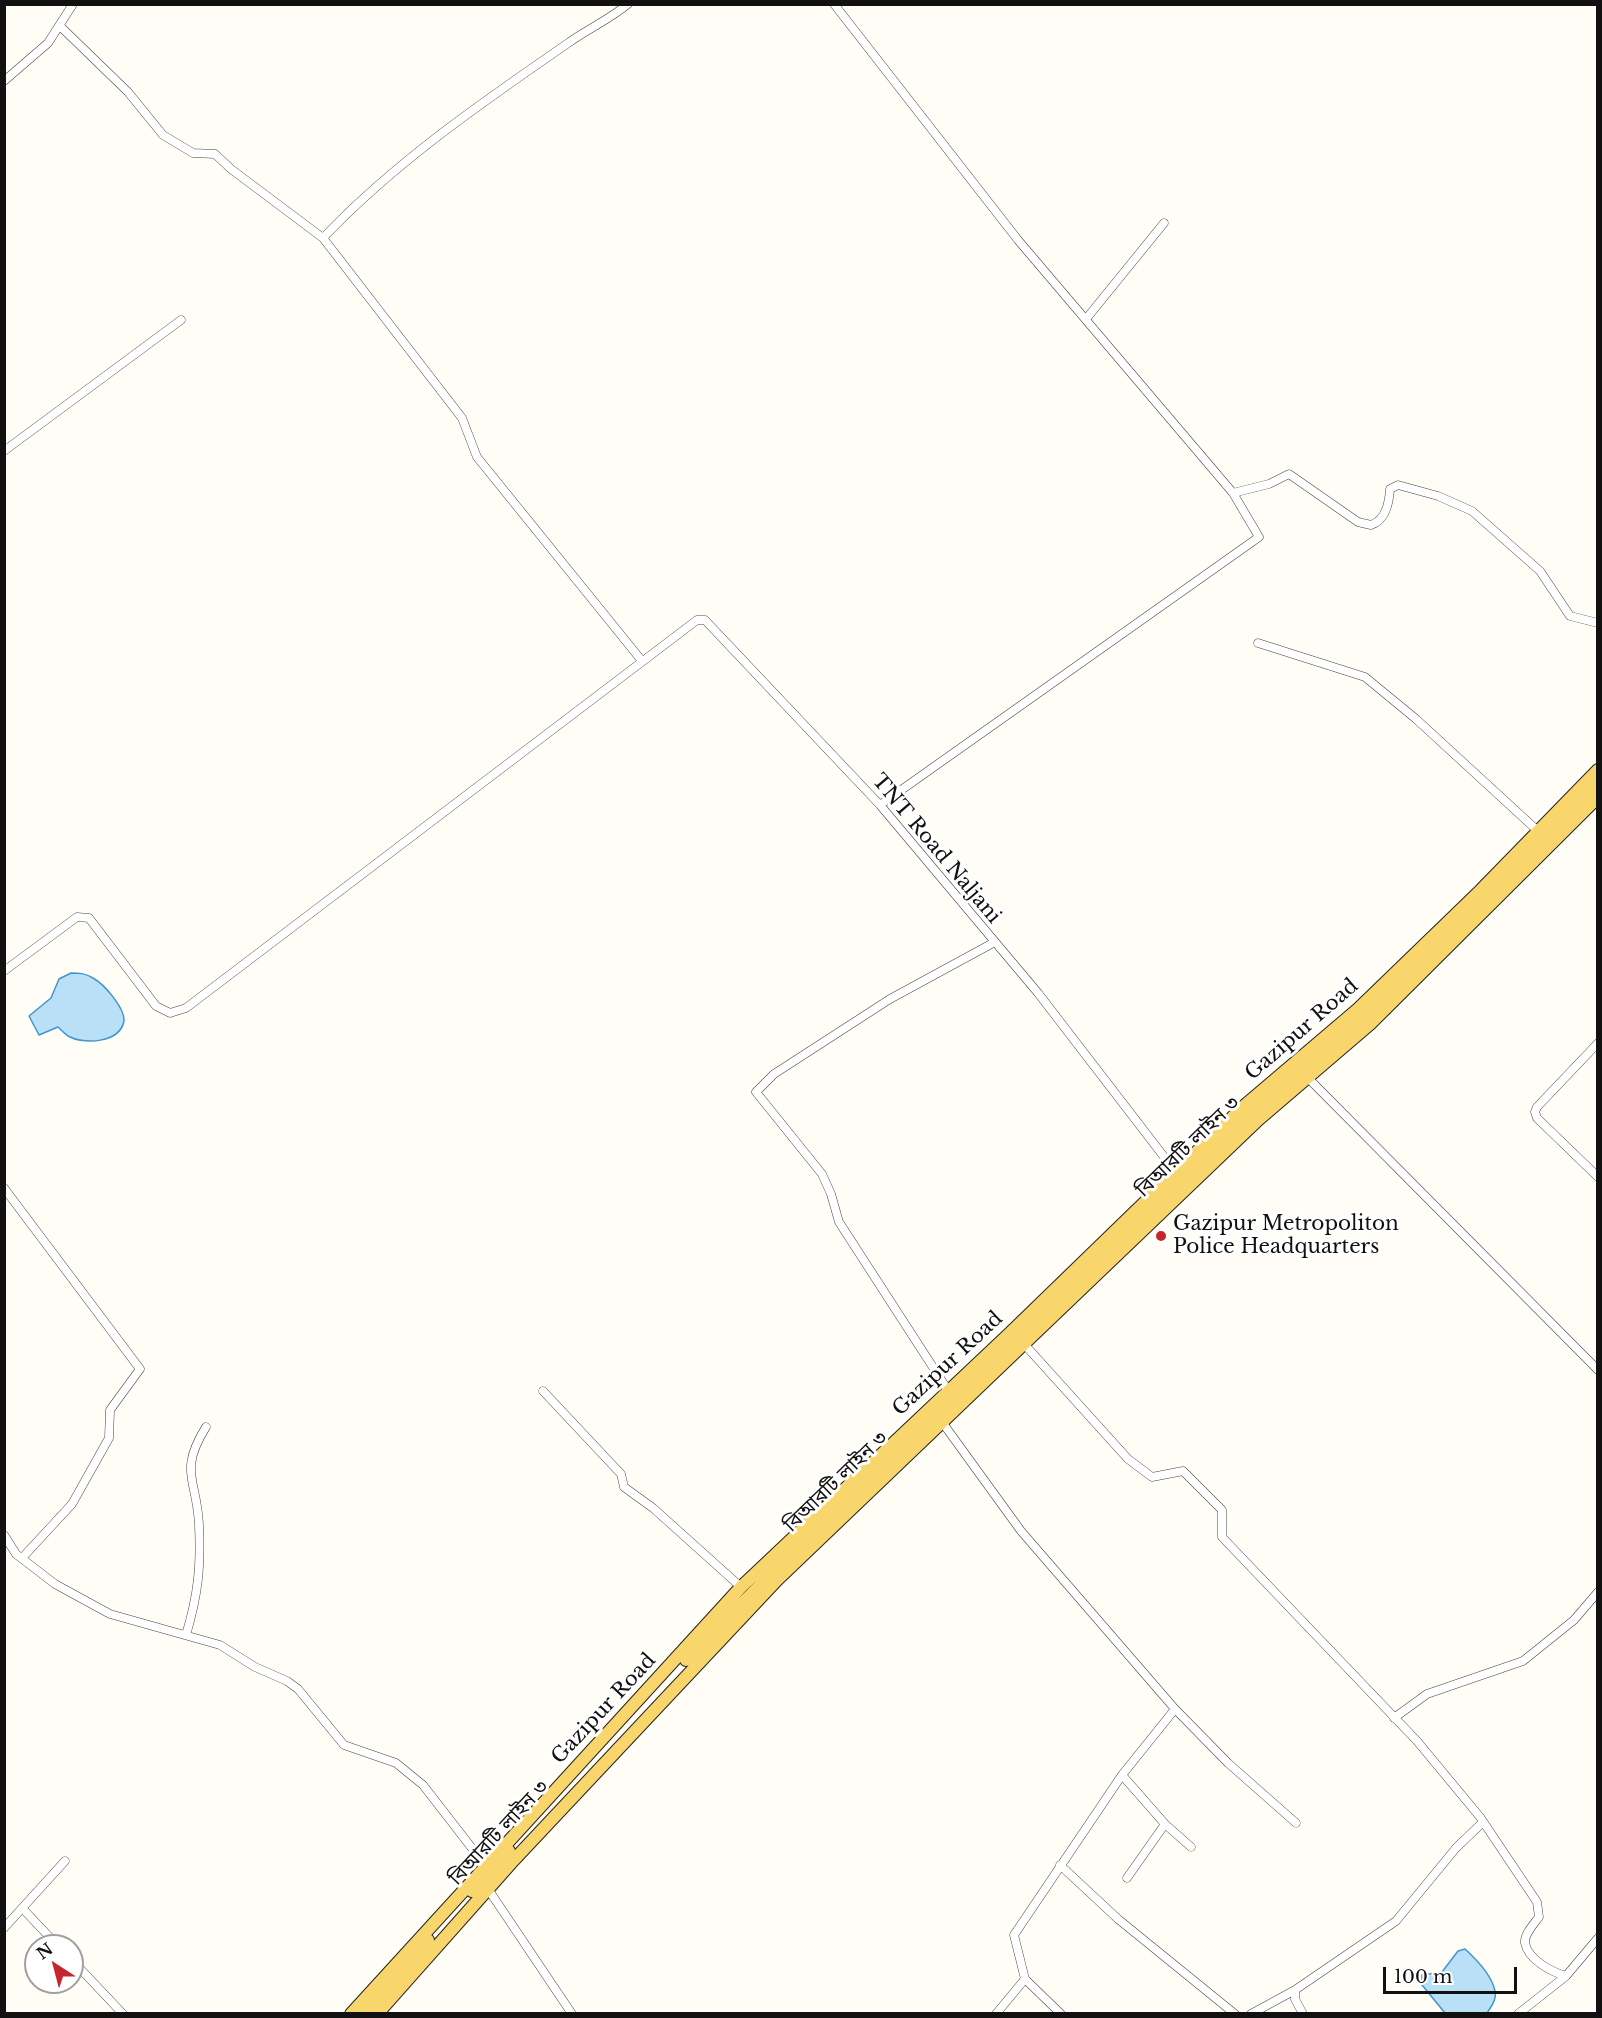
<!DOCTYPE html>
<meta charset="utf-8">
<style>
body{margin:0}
#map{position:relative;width:1602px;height:2018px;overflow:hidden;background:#fffdf5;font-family:"Libre Baskerville",serif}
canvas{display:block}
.frame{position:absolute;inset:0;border:6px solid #111;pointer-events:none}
.north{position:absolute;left:24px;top:1934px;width:60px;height:60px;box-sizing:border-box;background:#fff;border:2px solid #a0a0a0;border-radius:50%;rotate:324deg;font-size:16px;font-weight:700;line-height:24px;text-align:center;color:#111}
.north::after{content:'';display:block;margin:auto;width:21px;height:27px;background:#c4262e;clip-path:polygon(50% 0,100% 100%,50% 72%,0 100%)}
.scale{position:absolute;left:1383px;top:1967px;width:134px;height:27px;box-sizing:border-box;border:3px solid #111;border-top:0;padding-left:8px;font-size:18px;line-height:21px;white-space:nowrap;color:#111;-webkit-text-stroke:4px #fff;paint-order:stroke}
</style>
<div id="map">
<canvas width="1602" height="2018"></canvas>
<div class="frame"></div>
<div class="north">N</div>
<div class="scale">100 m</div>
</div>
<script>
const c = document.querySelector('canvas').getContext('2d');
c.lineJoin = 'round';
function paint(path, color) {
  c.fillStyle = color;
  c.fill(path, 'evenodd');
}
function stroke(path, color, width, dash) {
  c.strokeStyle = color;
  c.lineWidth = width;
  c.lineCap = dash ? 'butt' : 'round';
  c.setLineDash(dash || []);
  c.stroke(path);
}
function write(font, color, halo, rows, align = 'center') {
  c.font = font + ' "Libre Baskerville","Noto Sans Bengali",serif';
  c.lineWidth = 6;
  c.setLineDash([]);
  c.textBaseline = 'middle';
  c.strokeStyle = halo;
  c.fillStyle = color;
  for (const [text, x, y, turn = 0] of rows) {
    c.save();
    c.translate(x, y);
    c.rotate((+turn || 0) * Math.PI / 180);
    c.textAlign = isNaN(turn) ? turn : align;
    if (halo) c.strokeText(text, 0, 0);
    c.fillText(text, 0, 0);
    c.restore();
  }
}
const water = new Path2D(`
 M71,973C79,973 85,973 93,978C104,984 125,1008 124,1021C120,1043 84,1045 68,1036C65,1034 61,1030 58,1027L39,1035L29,1016L51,998L59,979Z
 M1465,1949C1476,1959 1492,1976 1495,1991C1497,1999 1491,2007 1487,2013H1445L1422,1985V1975L1442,1972L1458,1951Z`);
paint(water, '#b9e0f7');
stroke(water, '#3f96cf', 1.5);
const street = new Path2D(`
 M834,4L1018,240L1233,493L1259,537L880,805
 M61,27L128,92L163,135L193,153L215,154L231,169L323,238L462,418L477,457L642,661
 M4,81L48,43L73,4
 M323,238C396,161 487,99 574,39C592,27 611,18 628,4
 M1086,319L1164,223
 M4,451L181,320
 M1233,493L1269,484L1289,474L1358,522L1371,525C1386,520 1389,503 1390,489L1398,485L1438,496L1472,511L1540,571L1570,616L1598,623
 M1258,643L1365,677L1416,719L1539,832
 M4,971L77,917L89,918L156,1006L170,1013L186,1008L697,620H705L880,805L1038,993L1175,1171
 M1598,1043L1537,1107L1535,1112L1537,1118L1598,1177
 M1308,1078L1598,1370
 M4,1188L140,1369L110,1410L109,1438L72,1504L22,1558
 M1025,1345L1128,1459L1152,1477L1183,1471L1222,1510V1537L1417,1741L1480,1817L1537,1902L1539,1917C1534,1924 1524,1934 1525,1943C1528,1960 1552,1972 1566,1976
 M543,1391L621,1474L624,1487L653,1508L741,1587
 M949,1392L839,1222L831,1194L822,1174L756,1092L774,1074L890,999L993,943
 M942,1422L1021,1531L1175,1709L1228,1763L1296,1823
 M4,1535L16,1554L55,1584L110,1614L220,1645L255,1667L287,1681L298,1689L344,1745L396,1763L423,1785L485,1865
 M186,1635C198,1595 201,1567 199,1525C197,1479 178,1472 206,1427
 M1394,1718L1427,1694L1523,1661L1574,1620L1598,1592
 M1122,1775L1165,1824L1191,1847
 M1060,1865L1118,1919L1235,2014
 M1127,1878L1165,1824
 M488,1889L572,2014
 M22,1908L58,1946
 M4,1928L65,1861
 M72,1960L123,2014
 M996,2014L1025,1979
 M1061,2014L1025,1979L1014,1935L1122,1775L1175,1709
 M1251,2014L1295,1990
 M1303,2014L1295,1999V1990L1396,1921L1456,1848L1483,1822
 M1518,2014L1566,1976L1598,1938`);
const primary = new Path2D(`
 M686,1660L844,1501L1012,1344L1250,1113L1364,1017L1498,886L1598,784
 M472,1891L509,1851
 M351,2014L741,1587L1010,1333L1244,1106L1358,1009L1481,890L1598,770
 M365,2014L428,1940
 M377,2014L511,1863L777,1580L1258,1120L1370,1024L1598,797`);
stroke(street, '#444', 9);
stroke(primary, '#222', 14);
stroke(street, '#fff', 8);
stroke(primary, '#f9d66b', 12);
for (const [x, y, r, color] of [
 [1161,1236,6,"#c4262e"]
]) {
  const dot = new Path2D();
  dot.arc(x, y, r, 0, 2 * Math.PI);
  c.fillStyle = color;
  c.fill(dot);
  stroke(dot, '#fff', 2);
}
write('20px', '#111', '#fff', [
 ["TNT Road Naljani",936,849,50],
 ["Gazipur Road",1302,1030,-41],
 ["বিআরটি লাইন ৩",1188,1147,-44],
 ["Gazipur Road",948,1364,-43],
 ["বিআরটি লাইন ৩",836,1482,-44],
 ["Gazipur Road",604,1709,-47],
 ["বিআরটি লাইন ৩",499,1833,-47]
]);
write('20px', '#111', '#fff', [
 ["Gazipur Metropoliton",1173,1224],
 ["Police Headquarters",1173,1247]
], 'left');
</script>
